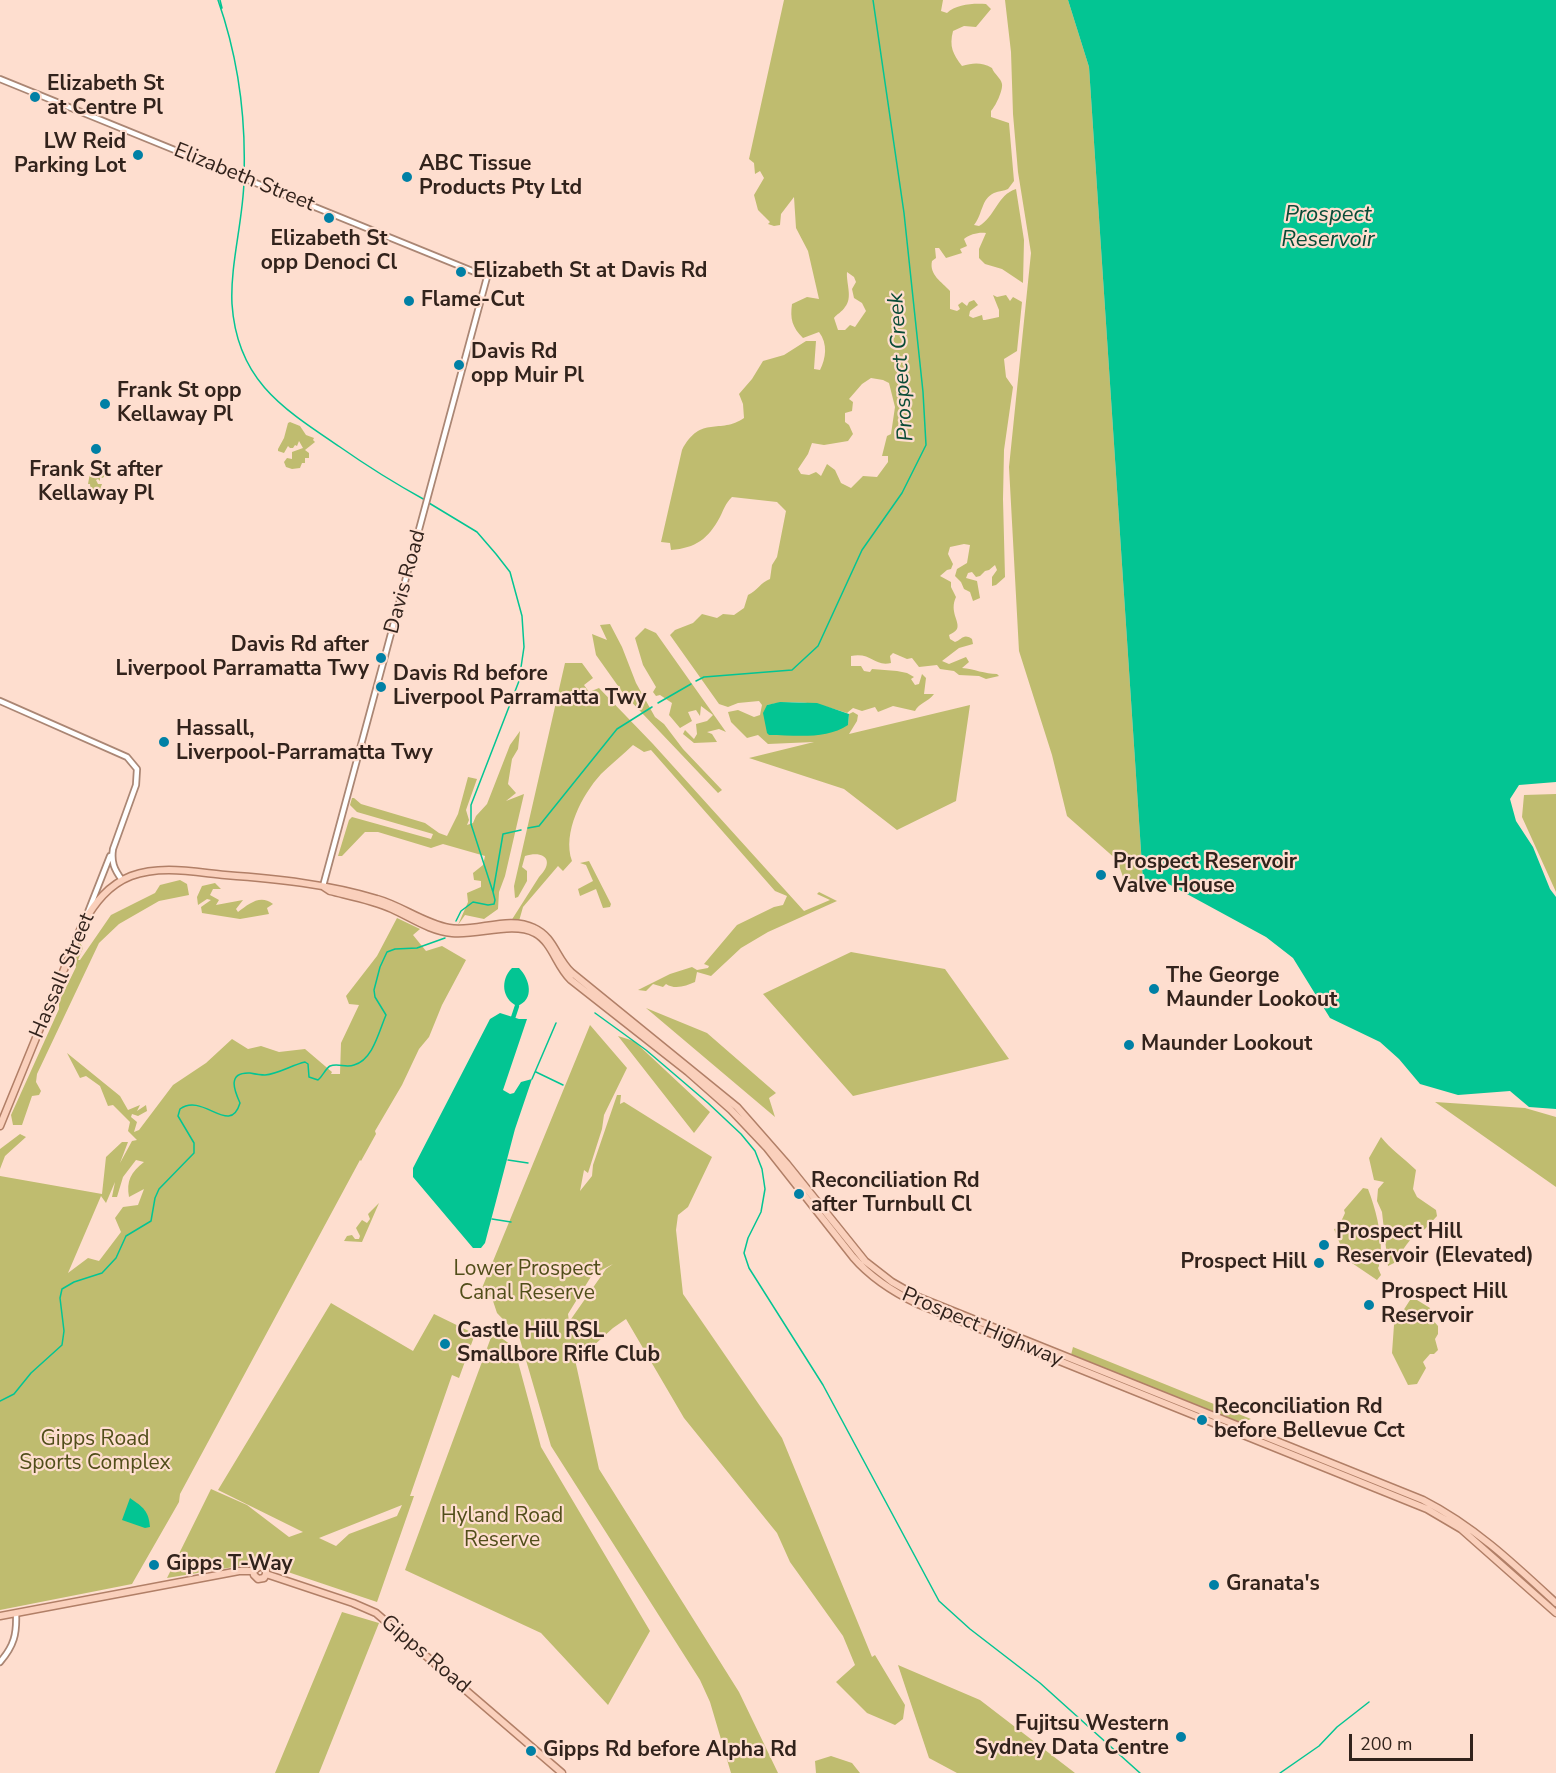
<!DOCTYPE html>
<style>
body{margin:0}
#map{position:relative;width:1556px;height:1773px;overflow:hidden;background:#fedecf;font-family:"Nunito Sans",sans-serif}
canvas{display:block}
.scale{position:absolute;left:1349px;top:1734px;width:124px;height:27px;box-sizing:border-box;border:3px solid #32231c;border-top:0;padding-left:8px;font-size:18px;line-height:21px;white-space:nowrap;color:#32231c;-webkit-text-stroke:4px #fedecf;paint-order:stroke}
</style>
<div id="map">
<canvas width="1556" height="1773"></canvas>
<div class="scale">200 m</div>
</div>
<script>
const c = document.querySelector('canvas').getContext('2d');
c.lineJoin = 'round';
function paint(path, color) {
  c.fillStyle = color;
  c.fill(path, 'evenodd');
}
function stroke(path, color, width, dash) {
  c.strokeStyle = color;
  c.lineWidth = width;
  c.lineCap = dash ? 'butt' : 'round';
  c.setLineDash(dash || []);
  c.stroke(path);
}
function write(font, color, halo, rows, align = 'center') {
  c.font = font + ' "Nunito Sans",sans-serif';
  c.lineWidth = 4.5;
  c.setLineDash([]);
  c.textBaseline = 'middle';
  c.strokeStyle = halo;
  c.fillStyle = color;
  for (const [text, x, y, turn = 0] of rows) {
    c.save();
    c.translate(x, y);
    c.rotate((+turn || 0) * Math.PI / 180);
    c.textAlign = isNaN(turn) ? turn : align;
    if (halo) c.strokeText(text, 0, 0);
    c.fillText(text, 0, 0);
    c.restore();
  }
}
paint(new Path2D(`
 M784,0H943L941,11L947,13C956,4 974,3 986,4L991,9L976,27L964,26L953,31C949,47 953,54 962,66C973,63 981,62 992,68C994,74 1001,78 1002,84C1003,91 995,107 991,111V117L1009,123L1014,181L1008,189C1004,191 999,191 994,193C981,199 983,214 974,225L979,226C995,217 997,195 1016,189L1024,240L1023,283L1002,269L985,264L979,258V249L986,233C979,232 970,234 964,239L967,246L960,249L962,253L946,258L939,248H935L936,258L932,261C929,275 942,282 950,291V309L957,311L960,309L958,305L962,302L967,306L969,302L974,300L978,305L970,311L969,316L973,318L982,315L983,320H985L999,317V310L993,295L997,297L1006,295L1010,301L1013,297L1022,302L1017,351L1004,359L1006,377L1013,387L1004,450L1003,499L1005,577L996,585L992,586V577L997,570L995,565L989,570L985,571L980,576L976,577L972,572L968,573L966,578L977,581L980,598L973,601L970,592L964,589L961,582L955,576L957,569L967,563L970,545L964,544L950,547L948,554L953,564L951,569L947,570L940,576L951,582V587L956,597C949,612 960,621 957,629C955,632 952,633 949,635L950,639L955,642C962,640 963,633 972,639L973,644L959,648L942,661L949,664L966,657L969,662L962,668C974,669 985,674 997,674L999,676L986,679L979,676L959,675L954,671L940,669L937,665L919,667L912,658L907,659L893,653L890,656L891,663C874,667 872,652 851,656V666H861L864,671L870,672L872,669L897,671L907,673L914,677L911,679L915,685L919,684L922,674L926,678L924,694H934C928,702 919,703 915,711L893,706L878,712L875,707L862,711L853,708L847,713C820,704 795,698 767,705L848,725L849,714L853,712L858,715L857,721L849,734L970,705L956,801L897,830L844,789L749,758L814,742L768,744L758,735L747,738L731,722L728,712L738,710L754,717L760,715L762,705L759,701L738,703L728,707L719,704L670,635L675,630L693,623L702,614L717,618L723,614L734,615L744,608L748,595C757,591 761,582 770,579L772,565L777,557L786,511L777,502L732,497C725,504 724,509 720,517C708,539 696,548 671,550L670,543L661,542L682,450C701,414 720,435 744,418L743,404L739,394L752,379L763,361L784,355L806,341H816L814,369L820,370C826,358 828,344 819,332L803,338C792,327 790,319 792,304L807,297L819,299L808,251L796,228L794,197L781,214L780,225L774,226L768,224L770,222L758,210L754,195L764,178L760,171L755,174L754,163L749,159ZM847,272L854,277L856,282L852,289L854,298L862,303L866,311L855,327L850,325L845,330H838L834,318C837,314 842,312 845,307C853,298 846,283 847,272ZM871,378L883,380L889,383L895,407L891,434L887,436L882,456H888V462L877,477L863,476L851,488L841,483L835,470L827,464L821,476L816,472L809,475L801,474L798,469L808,454L812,443L824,445L848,441L853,434L849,425L845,422V413L852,411L853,402L849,399L862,384Z
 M1005,0H1068L1089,67L1143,881L1128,891L1117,860L1067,816L1052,755L1019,651L1009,467L1031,253L1018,172L1013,114L1011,52Z
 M290,422L300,426L306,435L314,438L313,440L315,442L305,450L309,453V458H305V463H302L300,468L292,469L286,467L284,462L287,458L292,459V452L303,448L299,441L297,446L295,445L293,448H290L288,446L284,453L278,451V449L284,438L288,423Z
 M96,459L101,461L100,470L105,471L104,477L102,478L100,475V481L98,479L96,480L98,484H102L98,495L91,493L90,484H88L90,473L94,472L95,476L97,474Z
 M610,624L622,647L636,683L655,717L664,724L683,749L722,790L718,793L623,693L596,655L592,634L607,640L600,625Z
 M645,628L656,633L726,732L719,729L707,732L712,734L717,742L694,743L683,734L685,730L694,739L697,734L696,724L707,721L713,715L701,706L700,716L696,710L688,712L692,721L680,728L669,715L672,703L660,695L656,696L653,692L656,687L643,665L635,638Z
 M565,663H582L593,678L584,685L589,692L599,688L653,744L804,911L830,900L817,894L819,892L837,901L768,932L741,948L711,976L697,972L695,982C686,986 675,990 666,984L663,987L653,984L646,991L638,990L670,974L692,967L697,970L708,968L709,966L704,964L737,925L774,907L783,905L787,896L775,891L651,750L644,752L633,745C623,755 611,764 601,774C582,795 562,833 572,861L563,871L558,866L523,907L519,921H511L539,877C555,861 545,850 525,856L522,867L527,871V881L518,897L515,898L514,886Z
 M520,731L518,749L512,759L508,784L516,793L506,801L524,794L505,876L499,892L498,909L484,919L465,915L458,925L468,902L467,893L481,887V881L474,880L473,873L483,865L485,856L443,844L431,848L378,832H365L342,856H338L349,820L352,817L431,839L433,834L357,812L350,805L352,798H354L361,804L425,823L439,833L447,836L458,814L468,777L477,779L466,810L469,820L467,825L473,823L476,816L487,804L510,745Z
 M1556,794V892L1522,817L1524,795Z
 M589,861L611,904L610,907L603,908L596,889L580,896L578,889L593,881L586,865L580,863Z
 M180,880L187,884L189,895L159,901L119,924L99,943L37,1074L36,1082L41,1091L39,1095L32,1096L22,1125H13L11,1115L59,1009V1002L76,967L74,959L80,943L83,948L78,960H80L111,915L155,893L160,885Z
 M215,883L221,889H213L210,895L219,900L216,905L243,900L236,909L238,912C249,904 260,894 273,904L267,908L269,914L240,919L202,913L201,907L211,900L207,899L198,905L197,897L202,886Z
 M397,918L420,929L413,935L426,951L442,946L466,960L442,1005L429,1037L419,1049L402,1085L375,1131L376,1134L361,1161L360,1160L180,1494L179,1502L132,1584L0,1610V1176L102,1194L106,1157L122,1142H128L120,1163L132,1141L137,1140L128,1131L130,1122L113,1105L108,1106L100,1086L86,1076L80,1078L67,1053L120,1096L128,1110L140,1105L137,1111L146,1105L147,1111L138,1116L132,1114L131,1117L137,1122L134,1132L139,1130L173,1085L206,1063L232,1039L248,1049L261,1046L279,1052L305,1049L332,1072L331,1074H340L341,1043L359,1005L349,1004L346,996L377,956ZM136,1160L144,1162C131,1172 126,1181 129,1197L144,1189L138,1205L123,1207L115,1218L121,1232L99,1261L88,1258L68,1273L101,1196L106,1203L115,1182L112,1197H117L123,1177Z
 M851,952L945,969L1009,1059L853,1096L763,994Z
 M646,1008L707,1033L776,1093L769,1098L775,1117Z
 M590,1025L627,1068L604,1115L602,1129L588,1173L584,1170L580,1191L592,1176L593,1165L617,1095H621L620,1104L624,1102L712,1157L688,1207L678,1215L676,1230L683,1294L782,1438L872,1657L875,1655L905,1705L903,1719L895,1725L867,1713L836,1682L855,1665L843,1636L790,1562L777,1533L684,1418L626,1319L613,1328L582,1356L572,1346L599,1469L739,1692L778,1773H731L710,1702L700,1680L551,1446L519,1336L497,1313L492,1298L482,1288ZM613,1264L606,1269L569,1322L568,1314L592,1275Z
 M618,1036L634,1041L710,1112L694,1133Z
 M1435,1102L1525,1108L1556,1117V1187Z
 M20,1134L26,1137L5,1156L0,1169V1149Z
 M1381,1137C1390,1149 1404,1158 1416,1170L1413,1189L1417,1197L1436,1210L1437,1216L1425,1229L1415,1234L1407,1244L1402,1251L1400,1260L1388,1266L1382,1212L1377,1201L1378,1189L1384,1182L1374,1180L1369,1158Z
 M1363,1188L1368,1189C1376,1210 1381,1230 1381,1253L1379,1255V1266L1378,1268L1381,1275L1377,1280L1346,1259L1334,1229L1338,1228L1345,1213L1344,1210Z
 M379,1203L362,1242L344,1241L347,1236L352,1235L355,1239H359L360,1236L356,1228L362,1220L367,1223L370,1219L368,1214Z
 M1410,1300H1417L1430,1308L1431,1318L1438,1326V1334L1435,1339L1438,1350L1434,1354H1430L1423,1362L1426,1368L1417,1384L1408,1385L1392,1353L1394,1325Z
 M331,1303L413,1351L434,1314L475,1334L459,1378L452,1375L410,1496H414L377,1602L273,1567L264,1562L167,1578L211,1489L247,1505L289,1537L303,1532L218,1490ZM402,1505L397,1516L349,1534L336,1546L319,1538Z
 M493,1332L514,1347L541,1447L650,1631L608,1705L541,1633L405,1570Z
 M1073,1347L1246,1417L1251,1419L1240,1423L1071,1355Z
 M342,1612L379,1623L319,1773H275Z
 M898,1665L980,1700L1075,1773H957L929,1758Z
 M831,1756L852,1763L860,1773H816L815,1761Z`), '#bfbc6f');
paint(new Path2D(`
 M1068,0H1556V782L1519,785L1510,799L1516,821L1533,847L1550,889L1556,897V1109L1529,1107L1510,1091L1458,1095L1420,1084L1399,1059L1380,1042L1330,1018L1293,958L1266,937L1163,881H1143L1089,67Z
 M780,702L817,703L849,714L848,725C826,740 795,735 769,735L767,733L763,713L767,705Z
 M512,968H519C530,979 535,1000 517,1006C502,999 500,980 512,968Z
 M500,1013L519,1019H527L503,1090L510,1094L514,1093L521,1082L532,1079L515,1129L485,1243L481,1248H473L413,1177V1168L490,1019Z
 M130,1498C143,1507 149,1511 150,1527L145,1528L122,1520Z`), '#03c593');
stroke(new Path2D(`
 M218,0C238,57 246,116 244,176
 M220,0L222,8
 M244,181C243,221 230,265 232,304C237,380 282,408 340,447C367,466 396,484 425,500
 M429,503L477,532L496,554L510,572L522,616L524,647L519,681L471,805V824L493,892
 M696,681L704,677L792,670L818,646L862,550L902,493L926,445L923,392L904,213L873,0
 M658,703L691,684
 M528,828L539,826L617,729L652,707
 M456,921L461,911L473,902L488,905L494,904L495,900L493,892L503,834L521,830
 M595,1013L646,1050L708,1103L741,1134L755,1151L762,1169L765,1189L761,1212L748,1238L744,1253L749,1268L823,1385L939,1601L970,1629L1040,1683L1140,1773
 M536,1072L563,1085
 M532,1079L556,1023
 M508,1160L528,1163
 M492,1219L511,1222
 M0,1401L14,1394L31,1373L62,1345L64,1331L60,1298L62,1289L74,1282L102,1273L116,1258L126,1236L151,1221L155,1198L159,1189L194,1153V1143L178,1116L180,1109C203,1092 230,1137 240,1103C234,1090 227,1072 250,1073C255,1074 260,1075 265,1075C278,1074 292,1065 305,1062L308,1064L309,1077L318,1080C323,1076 325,1069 330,1066C338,1063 346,1068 354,1065C373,1060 379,1031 386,1015L375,997L374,990L380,967L387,952L395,949L417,948L445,938
 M1280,1773L1319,1746L1337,1727L1369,1702`), '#03c593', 1.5);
stroke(new Path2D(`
 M513,1018L517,1006`), '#03c593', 4.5);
const minor = new Path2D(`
 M0,79L487,277L323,886
 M0,701L127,757L137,769L136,785L113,849C111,862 114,869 122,880
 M88,912L110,856
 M0,1662C14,1646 17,1634 16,1613`);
const major = new Path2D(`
 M324,887L330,891C350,896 373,900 392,909C412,918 430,931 452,933C477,936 512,921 535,933C553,943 556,966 571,980L688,1072L731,1110L767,1148L853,1257C871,1278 893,1292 918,1304L1427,1509L1461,1529L1556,1613
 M0,1126L83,923C95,903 108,885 131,876C161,865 194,872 225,875C277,879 328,884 377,899C402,906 423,923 449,928C476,933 508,915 534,928C554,937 556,958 571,972L737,1107L787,1164L865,1261L892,1282L918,1297L1423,1500C1474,1526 1514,1564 1556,1603
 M253,1571L260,1566L266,1569V1574
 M253,1571L254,1575L258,1579L264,1578L266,1574
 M266,1574L353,1603L376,1613L562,1773
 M0,1616L239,1571H253`);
stroke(minor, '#aa8674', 8);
stroke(major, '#b17f67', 9);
stroke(minor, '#fff', 4.5);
stroke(major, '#fad0bc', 6);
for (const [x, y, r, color] of [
 [35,97,6,"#0080a5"],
 [138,155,6,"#0080a5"],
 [407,177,6,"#0080a5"],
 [329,218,6,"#0080a5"],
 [461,272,6,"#0080a5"],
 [409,301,6,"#0080a5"],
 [459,365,6,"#0080a5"],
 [105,404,6,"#0080a5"],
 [96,449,6,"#0080a5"],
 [381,658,6,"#0080a5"],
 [381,687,6,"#0080a5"],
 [164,742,6,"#0080a5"],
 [1101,875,6,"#0080a5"],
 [1154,989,6,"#0080a5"],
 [1129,1045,6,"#0080a5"],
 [799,1194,6,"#0080a5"],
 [1324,1245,6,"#0080a5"],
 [1319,1263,6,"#0080a5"],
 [1369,1305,6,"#0080a5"],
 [445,1344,6,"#0080a5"],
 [1202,1420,6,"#0080a5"],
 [154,1565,6,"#0080a5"],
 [1214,1585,6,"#0080a5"],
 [1181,1737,6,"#0080a5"],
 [531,1751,6,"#0080a5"]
]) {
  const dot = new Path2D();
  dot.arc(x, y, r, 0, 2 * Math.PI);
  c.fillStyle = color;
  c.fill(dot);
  stroke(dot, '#fedecf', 2);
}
write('bold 21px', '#32231c', '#fedecf', [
 ["Elizabeth St",47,85],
 ["at Centre Pl",47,109],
 ["LW Reid",126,143,"right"],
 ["Parking Lot",126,167,"right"],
 ["ABC Tissue",419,165],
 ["Products Pty Ltd",419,189],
 ["Elizabeth St",329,240,"center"],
 ["opp Denoci Cl",329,264,"center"],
 ["Elizabeth St at Davis Rd",473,272],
 ["Flame-Cut",421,301],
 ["Davis Rd",471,353],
 ["opp Muir Pl",471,377],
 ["Frank St opp",117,392],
 ["Kellaway Pl",117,416],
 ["Frank St after",96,471,"center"],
 ["Kellaway Pl",96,495,"center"],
 ["Davis Rd after",369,646,"right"],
 ["Liverpool Parramatta Twy",369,670,"right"],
 ["Davis Rd before",393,675],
 ["Liverpool Parramatta Twy",393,699],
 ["Hassall,",176,730],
 ["Liverpool-Parramatta Twy",176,754],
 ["Prospect Reservoir",1113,863],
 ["Valve House",1113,887],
 ["The George",1166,977],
 ["Maunder Lookout",1166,1001],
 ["Maunder Lookout",1141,1045],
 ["Reconciliation Rd",811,1182],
 ["after Turnbull Cl",811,1206],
 ["Prospect Hill",1336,1233],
 ["Reservoir (Elevated)",1336,1257],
 ["Prospect Hill",1307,1263,"right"],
 ["Prospect Hill",1381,1293],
 ["Reservoir",1381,1317],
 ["Castle Hill RSL",457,1332],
 ["Smallbore Rifle Club",457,1356],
 ["Reconciliation Rd",1214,1408],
 ["before Bellevue Cct",1214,1432],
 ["Gipps T-Way",166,1565],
 ["Granata's",1226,1585],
 ["Fujitsu Western",1169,1725,"right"],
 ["Sydney Data Centre",1169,1749,"right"],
 ["Gipps Rd before Alpha Rd",543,1751]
], 'left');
write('21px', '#32231c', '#fedecf', [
 ["Elizabeth Street",244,178,22],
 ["Davis Road",406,582,-75],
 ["Hassall Street",63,976,-67],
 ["Prospect Highway",982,1328,23],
 ["Gipps Road",425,1655,40]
]);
write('21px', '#514e1a', '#fedecf', [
 ["Lower Prospect",527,1270],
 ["Canal Reserve",527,1294],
 ["Gipps Road",95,1440],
 ["Sports Complex",95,1464],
 ["Hyland Road",502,1517],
 ["Reserve",502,1541]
]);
write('italic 22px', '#094b37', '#fedecf', [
 ["Prospect",1328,216],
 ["Reservoir",1328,241],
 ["Prospect Creek",902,367,-94]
]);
</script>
